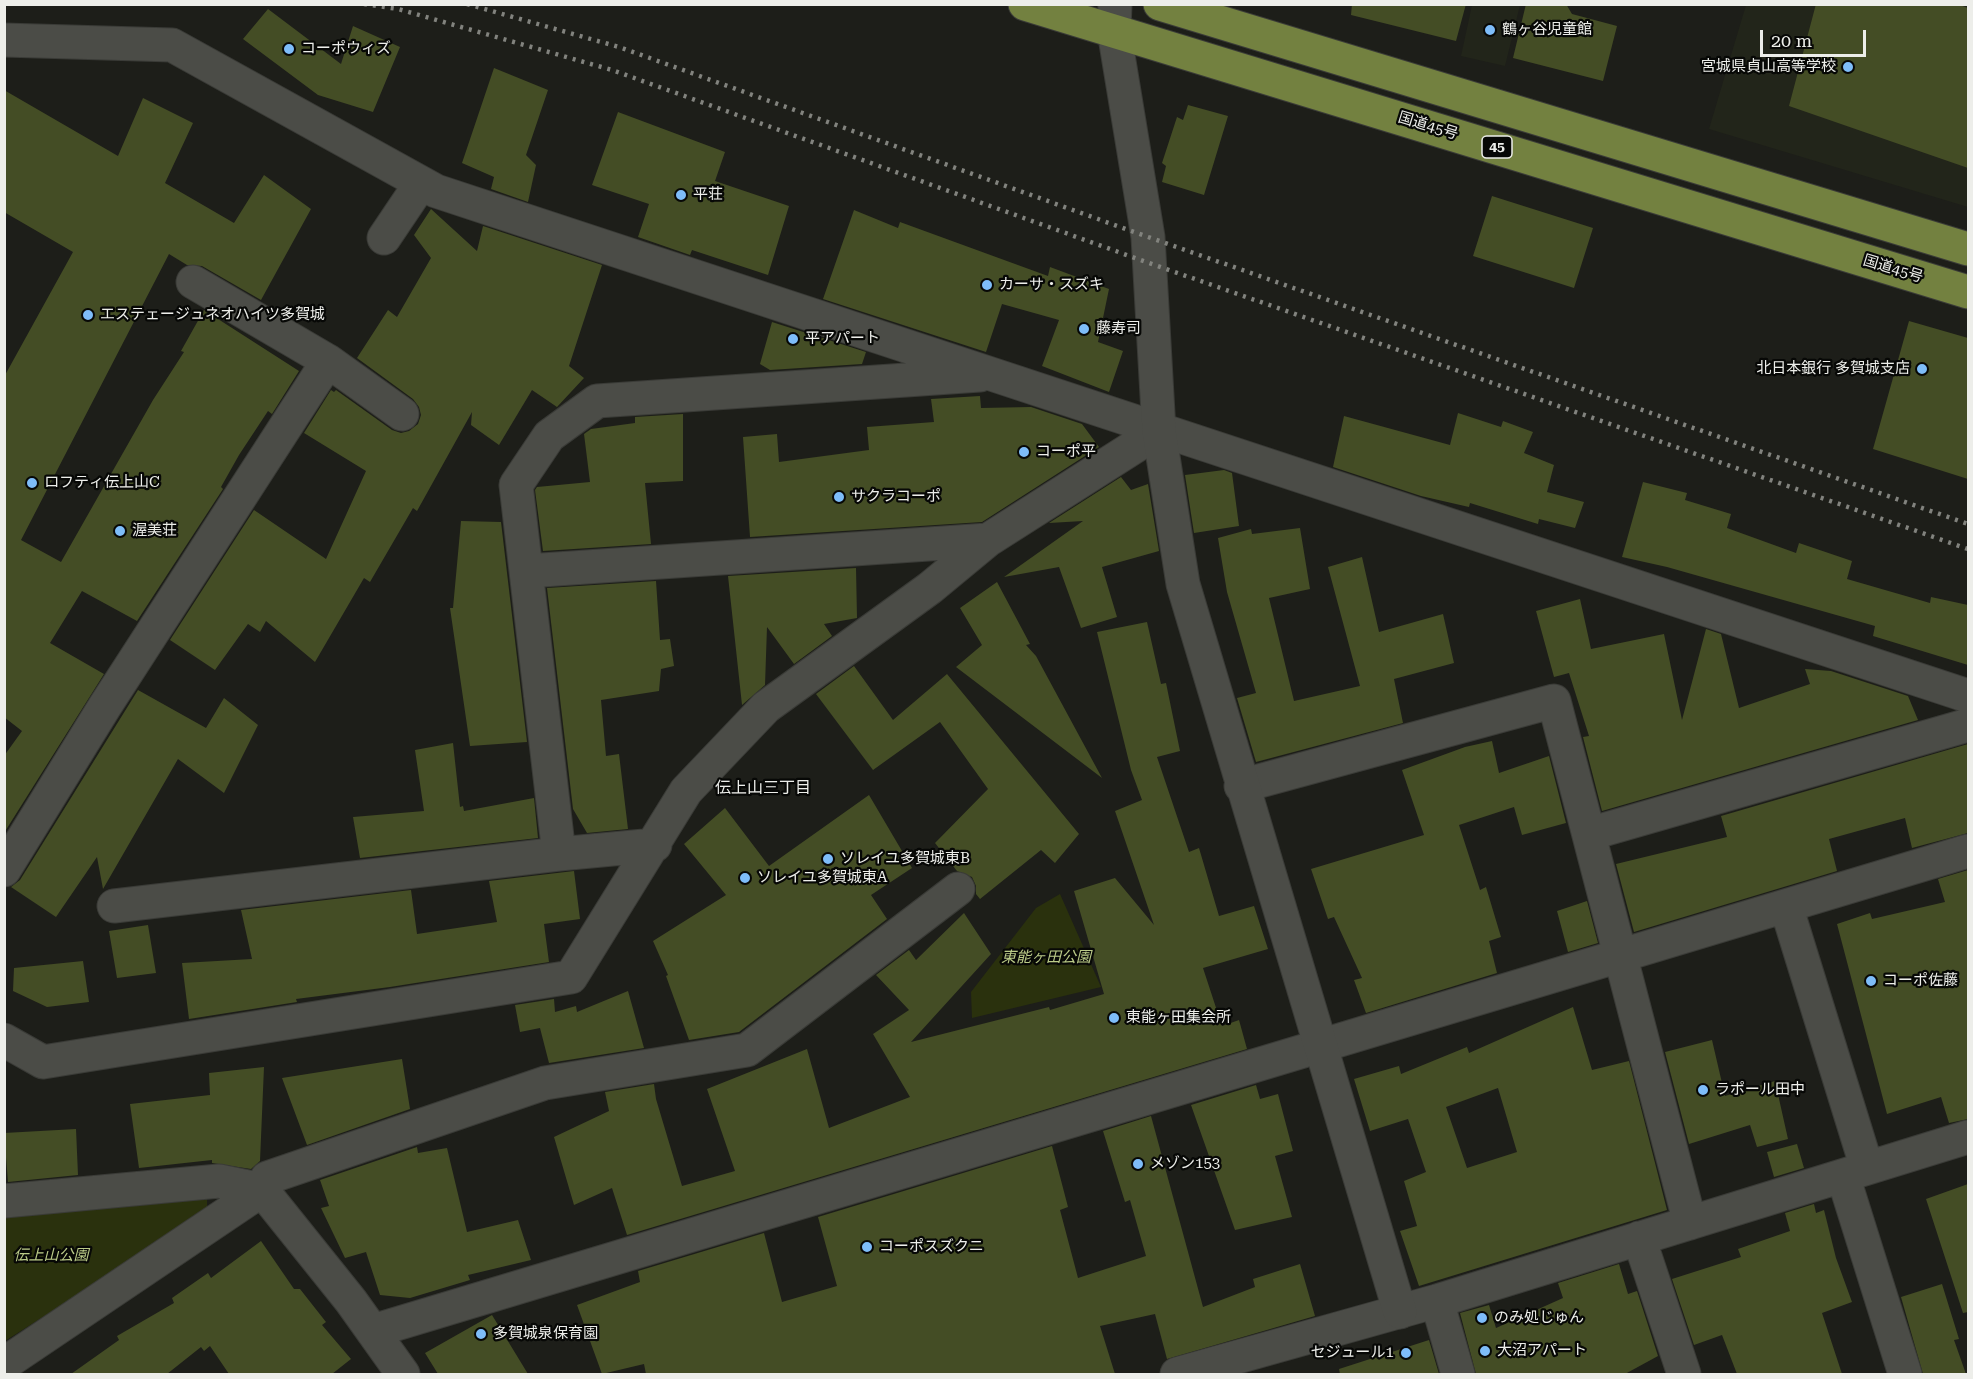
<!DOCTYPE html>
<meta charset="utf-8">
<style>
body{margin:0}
#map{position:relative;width:1973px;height:1379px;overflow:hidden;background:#1d1e19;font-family:"Roboto Serif",serif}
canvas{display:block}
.frame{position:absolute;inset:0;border:6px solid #edeeea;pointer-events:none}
.scale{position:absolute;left:1760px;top:30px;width:106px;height:27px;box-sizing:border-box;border:3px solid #edeeea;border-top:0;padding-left:8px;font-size:18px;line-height:21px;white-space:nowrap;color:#edeeea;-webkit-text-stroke:4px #070806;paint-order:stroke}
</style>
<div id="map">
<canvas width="1973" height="1379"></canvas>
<div class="frame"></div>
<div class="scale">20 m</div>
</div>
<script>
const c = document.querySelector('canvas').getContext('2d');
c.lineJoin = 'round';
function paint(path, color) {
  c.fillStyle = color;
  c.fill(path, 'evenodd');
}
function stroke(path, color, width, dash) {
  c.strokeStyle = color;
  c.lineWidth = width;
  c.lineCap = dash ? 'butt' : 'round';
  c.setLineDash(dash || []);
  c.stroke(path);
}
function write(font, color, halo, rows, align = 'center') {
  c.font = font + ' "Roboto Serif","Noto Sans JP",serif';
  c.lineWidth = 4.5;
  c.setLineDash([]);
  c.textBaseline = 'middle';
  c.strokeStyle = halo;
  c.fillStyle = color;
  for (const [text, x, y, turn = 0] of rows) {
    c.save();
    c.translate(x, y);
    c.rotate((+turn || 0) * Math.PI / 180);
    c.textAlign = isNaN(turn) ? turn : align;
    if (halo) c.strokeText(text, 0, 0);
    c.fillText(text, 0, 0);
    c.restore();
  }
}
paint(new Path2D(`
 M1472,5H1520L1505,66L1461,56Z
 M1746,5H1968V207L1709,129Z`), '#22251a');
paint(new Path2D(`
 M1060,894L1101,987L972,1018L971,992L1036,908Z
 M207,1192V1213L5,1341V1215Z`), '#2a310d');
paint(new Path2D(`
 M1352,4H1466L1456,41L1351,15Z
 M1526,4H1566L1572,14L1617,26L1603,81L1513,58Z
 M1816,4H1957L1968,8V168L1789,106Z
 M268,9L341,64L353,26L400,47L373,112L318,95L243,39Z
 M494,68L548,90L526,155L536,165L528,202L491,189L494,177L462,163Z
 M4,90L118,156L143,98L193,123L165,183L234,223L264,175L311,209L261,300L202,266L187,265L169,254L21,540L61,562L153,400L184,352L181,351L204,310L299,371L272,414L268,411L239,455L221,487L223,489L137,621L82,591L50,643L104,674L4,833V756L22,731L4,717V377L73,252L4,212Z
 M1188,105L1228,116L1204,195L1162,182L1166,166L1162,163L1177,117L1183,120Z
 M618,112L725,152L715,181L789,206L768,275L692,250L690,255L638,237L649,204L592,185Z
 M1492,196L1593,228L1574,288L1473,256Z
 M431,209L477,251L483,226L602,265L569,366L584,378L557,407L532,390L499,445L471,425L472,412L417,511L413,508L370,582L364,578L315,662L266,621L260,632L248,624L215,670L170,640L254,510L326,559L366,471L304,433L331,390L334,392L336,390L392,430L401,433L409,431L418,424L421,415L419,407L413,399L357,358L388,310L397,317L431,258L414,235Z
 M854,210L898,228L900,222L1048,276L1050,267L1109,289L1098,342L1123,351L1109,392L1042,366L1059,320L1002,304L986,352L823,299Z
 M1909,321L1968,338V479L1873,449Z
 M772,322L866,352L862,364L770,370L760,364Z
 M980,396L981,408L1031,407L1082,424L1099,447L982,522L750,537L743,437L777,434L779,462L869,450L867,427L934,422L931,399Z
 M1458,413L1501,427L1503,421L1533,432L1524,453L1554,465L1547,492L1584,502L1575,528L1539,519L1538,524L1470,503L1469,507L1421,496L1333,467L1344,416L1450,445Z
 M683,414V481L645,483L651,544L543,551L535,490L537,487L590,482L584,434L591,429L635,423V417Z
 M1224,470L1232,473L1239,526L1194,533L1185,475Z
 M1121,477L1131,490L1148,484L1159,551L1102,567L1117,617L1081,628L1059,567L1004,577L1083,521L1049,523Z
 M1643,482L1687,493L1685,500L1731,514L1727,528L1796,553L1799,543L1852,561L1847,579L1930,603L1931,597L1968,605V665L1873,636L1875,626L1667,567L1622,557Z
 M461,521L501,522L527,742L470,746L450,608H453Z
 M1300,528L1310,589L1269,598L1294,701L1360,686L1328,567L1362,557L1379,632L1443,614L1454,663L1394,679L1403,723L1256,762L1237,698L1256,693L1227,592L1218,538L1251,529L1252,534Z
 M856,568L857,618L824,624L832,636L794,664L767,627L765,685L742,705L728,576Z
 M656,581L660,640L670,639L674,666L661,669L659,691L601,700L606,756L619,754L628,829L587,833L573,809L547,588Z
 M997,582L1030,644L1026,645L1036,656L1102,778L956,667L982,645L960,608Z
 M1580,599L1591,649L1664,634L1682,720L1706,629L1721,634L1739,708L1810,684L1805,669L1831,671L1908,696L1918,720L1602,811L1583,737L1589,736L1569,673L1554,677L1536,611Z
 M1147,622L1161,684L1166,683L1180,751L1157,757L1189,852L1199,848L1219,916L1254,906L1268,949L1203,968L1222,1026L1239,1020L1247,1049L627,1235L612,1188L574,1205L554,1137L609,1111L605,1092L654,1084L656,1099L682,1186L735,1171L707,1089L807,1049L829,1128L910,1097L873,1034L909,1010L876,975L909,950L916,960L964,913L991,954L911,1042L1049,1007L1050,1010L1104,994L1074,891L1115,878L1154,925L1115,811L1142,800L1131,770L1097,632Z
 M854,666L893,720L947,674L1079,834L1055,863L1041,850L980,899L976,894V886L972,877L957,871L935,843L988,789L940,722L873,770L816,694Z
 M138,690L206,728L224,698L258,725L224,793L178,759L103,889L97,857L56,917L11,887L20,880Z
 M1492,741L1499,773L1549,756L1566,823L1522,835L1514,807L1459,825L1480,890L1486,887L1501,937L1489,941L1497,973L1366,1013L1354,980L1362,978L1334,917L1328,919L1311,869L1424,835L1402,770L1465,747Z
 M453,743L460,807L463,806L464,811L534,798L538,838L360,858L353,817L424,811L415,750Z
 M1968,744V833L1912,848L1905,818L1829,839L1837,871L1634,932L1616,864L1727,837L1721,816Z
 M869,795L912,868L871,895L887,919L739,1032L689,1040L666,976L668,975L653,941L726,895L684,844L725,808L769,866Z
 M1968,870V1119L1949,1123L1941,1097L1887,1114L1837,924L1870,913L1872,919L1945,902L1938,879Z
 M574,871L580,919L544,924L549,962L390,987L296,999L297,1002L189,1019L182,963L252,959L241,910L411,890L417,934L497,922L489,881Z
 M1587,901L1598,943L1568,952L1557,911Z
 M148,925L156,973L117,978L109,931Z
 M83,961L89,1002L47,1007L13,991L14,968Z
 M628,991L644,1048L549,1063L540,1028L520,1032L515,1005L554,999L555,1012L576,1006L577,1012Z
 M1573,1007L1592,1070L1629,1061L1667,1210L1419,1286L1400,1231L1417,1226L1404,1181L1426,1172L1408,1119L1370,1131L1354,1079L1399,1066L1401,1074L1467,1047L1469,1053ZM1498,1088L1517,1152L1467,1168L1446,1107Z
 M1712,1040L1725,1096L1775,1081L1788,1139L1757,1147L1750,1125L1689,1144L1665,1052Z
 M402,1059L410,1109L307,1145L282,1078Z
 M264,1067L260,1161L251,1169L212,1163V1160L139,1168L130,1104L210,1095L209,1073Z
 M1256,1085L1260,1099L1278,1094L1293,1151L1275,1156L1292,1217L1235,1230L1191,1105Z
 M1151,1116L1203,1307L1255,1287L1253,1279L1300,1264L1315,1316L1167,1359L1155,1314L1100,1326L1115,1374H646L644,1364L602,1374L577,1305L640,1282L638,1271L764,1233L782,1302L837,1286L818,1217L1052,1146L1068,1207L1060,1210L1078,1278L1146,1256L1130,1200L1125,1202L1103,1131Z
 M76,1129L78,1175L8,1182L4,1133Z
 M1797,1144L1804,1168L1774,1177L1767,1152Z
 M417,1147L418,1153L447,1148L467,1232L518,1220L531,1260L468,1275L470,1280L410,1298L380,1295L366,1252L345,1258L321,1208L329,1206L320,1180Z
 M1968,1184V1312L1963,1313L1926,1199Z
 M1814,1204L1816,1213L1824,1210L1836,1258L1852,1302L1822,1313L1842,1374H1737L1722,1335L1694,1345L1672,1279L1741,1257L1738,1249L1790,1231L1785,1213Z
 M261,1241L294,1289H300L326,1322L322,1325L351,1359L332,1374H229L210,1346L204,1351L201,1347L167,1374H71L119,1340L117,1336L174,1303L172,1298L208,1273L211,1278Z
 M1619,1264L1628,1294L1637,1291L1658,1356L1625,1374H1476L1460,1313L1489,1305L1496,1328L1563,1298L1558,1283Z
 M1942,1284L1959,1339L1954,1340L1966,1374H1923L1901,1297Z
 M492,1315L528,1374H438L425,1353Z
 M1429,1340L1439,1374H1340L1339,1369Z`), '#444d25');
const minor = new Path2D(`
 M4,40L172,45L436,191L1968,696
 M384,238L421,183
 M328,361L402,414
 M527,571L988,540
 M1241,786L1554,701L1690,1223
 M1589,834L1968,725
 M655,845L559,854L516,485L549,436L597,401L980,375
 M4,870L105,706L328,361L193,282
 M114,906L559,854
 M1786,906L1867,1168
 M4,1040L43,1062L571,977L686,791L766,707L930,588L988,540L1159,431
 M1843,1176L1905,1374
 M4,1201L219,1181L262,1190L267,1178L545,1083L747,1050L958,889
 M1639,1238L1684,1374
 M1437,1301L1458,1374
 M373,1331L1968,851
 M4,1364L262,1190L351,1301L403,1374
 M1177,1374L1437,1301L1968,1137`);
const tertiary = new Path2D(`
 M1115,4L1114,31L1148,237L1159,431L1183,584L1400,1312`);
const trunk = new Path2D(`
 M1025,4L1968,292
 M1160,4L1968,249`);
stroke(minor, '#3a3b37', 35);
stroke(tertiary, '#3a3b37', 35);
stroke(trunk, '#3a3b37', 35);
stroke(minor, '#4b4c47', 33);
stroke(tertiary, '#4b4c47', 33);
stroke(trunk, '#738140', 33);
stroke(new Path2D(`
 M364,4L398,9L612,70L1149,263L1968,549
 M467,4L619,47L1148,237L1968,524`), '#82837e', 4.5, [3, 6]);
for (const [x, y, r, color] of [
 [1490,30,6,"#7ebdf9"],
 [289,49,6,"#7ebdf9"],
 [1848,67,6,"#7ebdf9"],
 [681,195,6,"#7ebdf9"],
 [987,285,6,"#7ebdf9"],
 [88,315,6,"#7ebdf9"],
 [1084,329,6,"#7ebdf9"],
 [793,339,6,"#7ebdf9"],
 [1922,369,6,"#7ebdf9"],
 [1024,452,6,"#7ebdf9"],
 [32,483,6,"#7ebdf9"],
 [839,497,6,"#7ebdf9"],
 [120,531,6,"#7ebdf9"],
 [828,859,6,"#7ebdf9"],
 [745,878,6,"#7ebdf9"],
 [1871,981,6,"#7ebdf9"],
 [1114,1018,6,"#7ebdf9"],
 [1703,1090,6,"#7ebdf9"],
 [1138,1164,6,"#7ebdf9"],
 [867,1247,6,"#7ebdf9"],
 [1482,1318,6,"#7ebdf9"],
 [481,1334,6,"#7ebdf9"],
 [1485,1351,6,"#7ebdf9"],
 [1406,1353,6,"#7ebdf9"]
]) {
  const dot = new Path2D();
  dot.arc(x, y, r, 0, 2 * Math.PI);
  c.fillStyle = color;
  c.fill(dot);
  stroke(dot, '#070806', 2);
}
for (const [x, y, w] of [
 [1497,147,30]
]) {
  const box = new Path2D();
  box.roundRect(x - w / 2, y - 11, w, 22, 4.5);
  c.fillStyle = '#070806';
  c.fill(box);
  stroke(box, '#edeeea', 1.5);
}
write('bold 14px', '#edeeea', null, [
 ["45",1497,147]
]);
write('15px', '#edeeea', '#070806', [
 ["鶴ヶ谷児童館",1502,30],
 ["コーポウィズ",301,49],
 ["宮城県貞山高等学校",1836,67,"right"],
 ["平荘",693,195],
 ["カーサ・スズキ",999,285],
 ["エステェージュネオハイツ多賀城",100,315],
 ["藤寿司",1096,329],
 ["平アパート",805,339],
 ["北日本銀行 多賀城支店",1910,369,"right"],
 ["コーポ平",1036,452],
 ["ロフティ伝上山C",44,483],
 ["サクラコーポ",851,497],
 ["渥美荘",132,531],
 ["ソレイユ多賀城東B",840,859],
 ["ソレイユ多賀城東A",757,878],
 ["コーポ佐藤",1883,981],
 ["東能ヶ田集会所",1126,1018],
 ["ラポール田中",1715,1090],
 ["メゾン153",1150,1164],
 ["コーポスズクニ",879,1247],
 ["のみ処じゅん",1494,1318],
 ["多賀城泉保育園",493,1334],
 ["大沼アパート",1497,1351],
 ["セジュール1",1394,1353,"right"]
], 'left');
write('15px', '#edeeea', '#070806', [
 ["国道45号",1428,126,17],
 ["国道45号",1893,269,17]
]);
write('italic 15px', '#bbcb88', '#070806', [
 ["東能ヶ田公園",1046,958],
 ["伝上山公園",51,1256]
]);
write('16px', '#edeeea', '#070806', [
 ["伝上山三丁目",763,788]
]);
</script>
